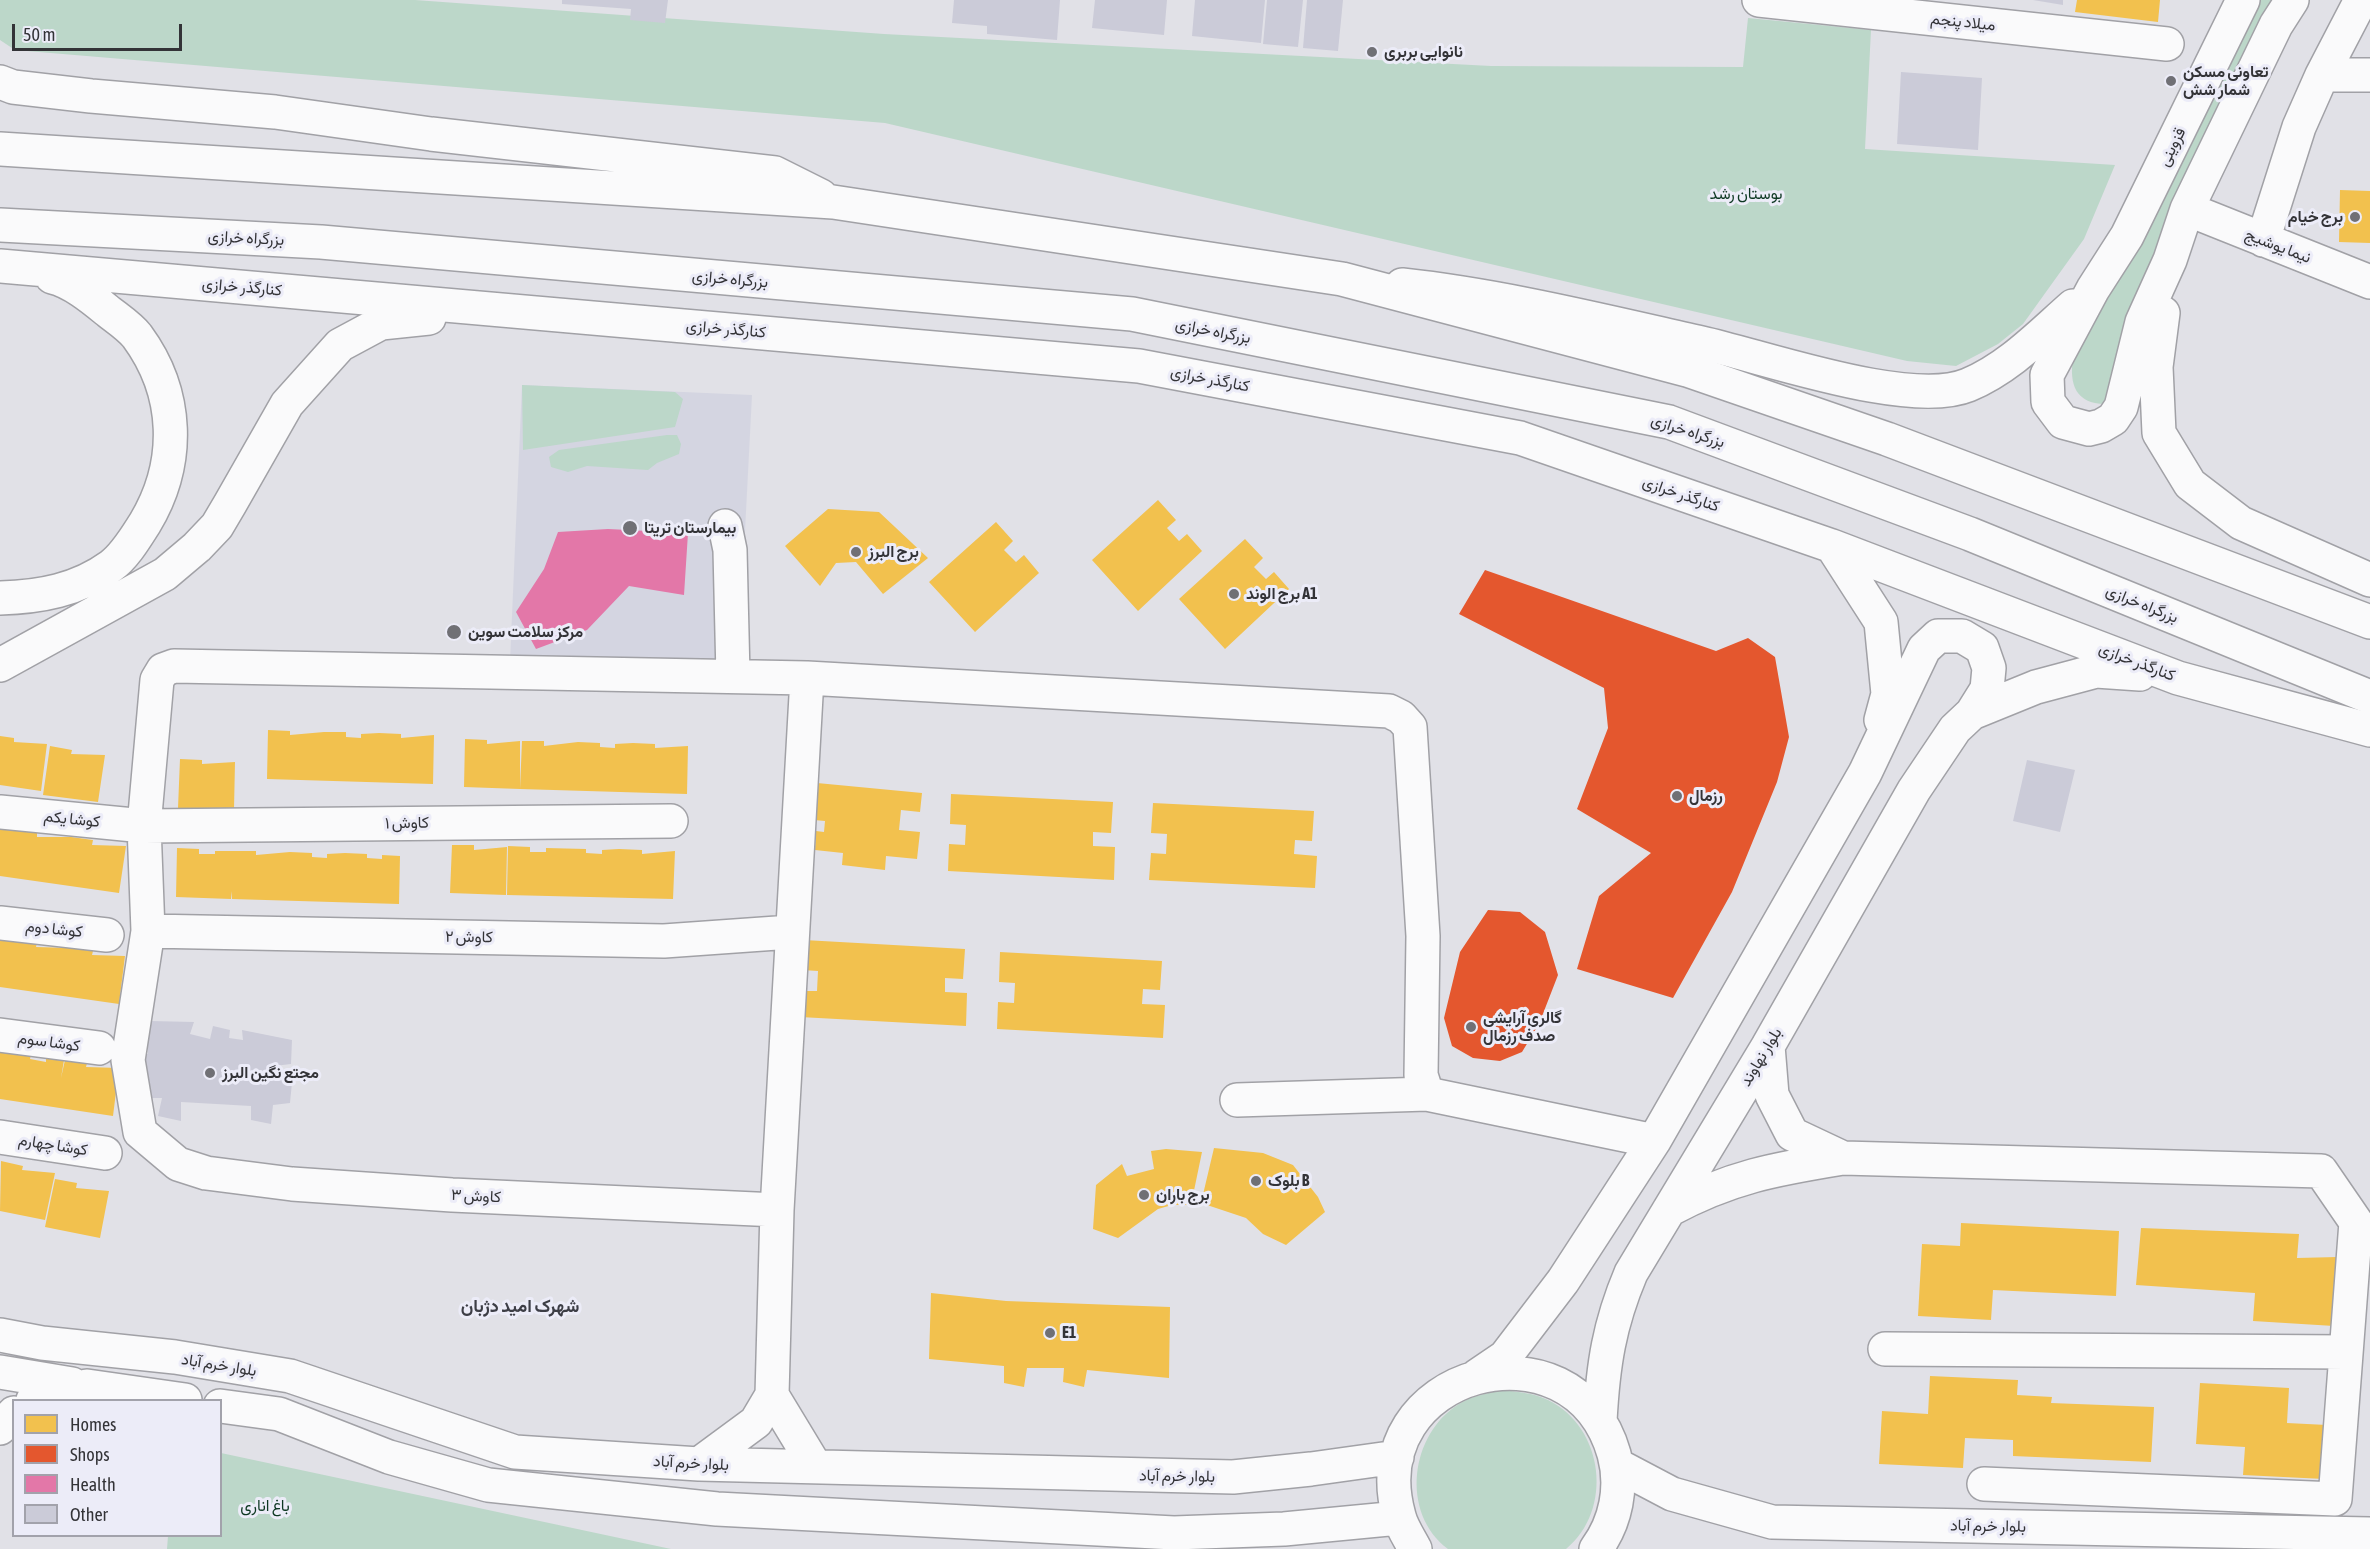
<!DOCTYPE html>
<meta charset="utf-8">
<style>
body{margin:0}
#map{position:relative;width:2370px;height:1549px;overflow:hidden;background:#e1e1e7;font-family:"Asap Condensed",sans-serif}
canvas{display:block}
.legend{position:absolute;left:12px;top:1399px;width:210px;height:138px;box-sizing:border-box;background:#ececf8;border:2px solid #a2a2ab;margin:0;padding:8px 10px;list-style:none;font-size:18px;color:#333337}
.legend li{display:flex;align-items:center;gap:12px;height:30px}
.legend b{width:30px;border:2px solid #a2a2ab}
.scale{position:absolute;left:12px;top:24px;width:170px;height:27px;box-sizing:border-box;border:3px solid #333337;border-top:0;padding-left:8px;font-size:18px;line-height:21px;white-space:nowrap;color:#333337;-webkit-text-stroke:4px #ececf8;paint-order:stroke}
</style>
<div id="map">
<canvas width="2370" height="1549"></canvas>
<ul class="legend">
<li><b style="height:16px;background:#f2c14e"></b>Homes</li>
<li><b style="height:16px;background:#e4572e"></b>Shops</li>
<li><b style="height:16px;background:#e377a8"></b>Health</li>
<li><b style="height:16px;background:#cbcbd8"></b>Other</li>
</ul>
<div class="scale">50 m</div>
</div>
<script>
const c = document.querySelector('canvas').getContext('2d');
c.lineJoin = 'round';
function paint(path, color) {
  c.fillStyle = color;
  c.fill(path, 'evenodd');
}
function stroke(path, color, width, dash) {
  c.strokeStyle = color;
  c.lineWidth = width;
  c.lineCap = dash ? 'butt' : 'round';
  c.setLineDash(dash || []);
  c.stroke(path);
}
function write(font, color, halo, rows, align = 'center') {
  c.font = font + ' "Asap Condensed",Vazirmatn,sans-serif';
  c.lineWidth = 6;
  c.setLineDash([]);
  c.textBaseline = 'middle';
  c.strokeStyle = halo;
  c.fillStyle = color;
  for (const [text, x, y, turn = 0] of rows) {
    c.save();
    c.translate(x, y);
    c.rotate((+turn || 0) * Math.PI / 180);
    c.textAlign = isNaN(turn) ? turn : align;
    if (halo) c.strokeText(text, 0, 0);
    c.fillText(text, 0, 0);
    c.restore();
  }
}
paint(new Path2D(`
 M522,385L752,395L738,667L510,662Z`), '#d4d5e1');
paint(new Path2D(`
 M0,0H415L884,34L1491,66L1743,67L1748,18L1871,30L1865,149L2115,165L2084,239L2023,324L1998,344L1956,366L1907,361L885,123L15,50L0,40Z
 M2256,0H2276L2105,404C2076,404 2069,384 2073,359L2134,252Z
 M522,385L675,392L683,399L675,427L523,450Z
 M667,435H677L681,444L679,454L657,463L648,470L587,466L568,472L551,467L549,457L559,450Z
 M1503,1390C1518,1392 1534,1393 1548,1400C1604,1427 1614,1510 1566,1549H1448C1400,1513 1410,1434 1459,1404C1472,1396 1488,1393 1503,1390Z
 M221,1453L671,1549H167L168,1536H220Z`), '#bcd7c9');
paint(new Path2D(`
 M2077,0H2160L2158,22L2075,12Z
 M2340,190L2370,191V243L2339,242Z
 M1158,500L1176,520L1167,528L1179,541L1187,534L1202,551L1138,611L1092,560Z
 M828,509L879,512L928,558L883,594L856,562L836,563L820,586L785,546Z
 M996,522L1013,541L1004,550L1016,562L1024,555L1039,573L975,632L929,582Z
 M1245,539L1263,558L1254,567L1266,579L1274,572L1289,589L1225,649L1179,599Z
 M268,730L290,731V735L324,732H346V737L361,738V734L379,733L401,734V738L434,735L433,784L267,779Z
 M0,736L14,738V742L47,744L41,791L0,785Z
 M465,739L487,740V744L520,741V789L464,787Z
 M522,741H544V746L578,742L600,743V747L615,748V744L633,743L655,744V748L688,746L687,794L520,789Z
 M50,746L72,750L71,754L105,755L98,802L43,795Z
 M180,759L202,760V764L235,762L234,809L178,808Z
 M817,783L922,793L920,812L901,810L899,830L920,832L917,859L886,856L885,870L842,865L843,853L815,850L816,831L824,832L825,821L814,820Z
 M951,794L1113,802L1111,833L1093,832V846L1115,847L1114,880L948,871L949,844L965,845L966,825L950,824Z
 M1153,803L1314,811L1312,841L1295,840L1294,854L1317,856L1315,888L1149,880L1151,853L1166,854L1167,834L1151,833Z
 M0,828L37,832V837H71L93,840L92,845L126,846L119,893L0,876Z
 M452,845H474V850L507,847L506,895L450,893Z
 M508,846L530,847V852H546V848L586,849V853L602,854V850L619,849L642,850V854L675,851L673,899L507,895Z
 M177,848L199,849V854H215V851H256V855L290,852L312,853V857L327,858V854L345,853L367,854V858L382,859V855L400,856L399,904L232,899V891L231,899L176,897Z
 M0,938L37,943L36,947L70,948L93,951L92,955L125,956L119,1004L0,987Z
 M804,940L965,949L963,979L945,978V992L967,993L966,1026L800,1017L801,991H817L818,971L802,970Z
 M1000,952L1162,961L1160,990L1143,989L1142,1004L1165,1005L1163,1038L997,1029L998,1002L1014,1003L1015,983L999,982Z
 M0,1051L31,1055L30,1059L46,1062V1058L64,1060L61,1078L65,1060L87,1063L86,1067L119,1068L113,1116L0,1099Z
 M1214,1148L1263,1153L1293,1165L1318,1197L1325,1212L1286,1245L1263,1234L1246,1218L1201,1203Z
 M1166,1149L1202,1152L1191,1205H1172L1158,1209L1118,1238L1093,1229L1096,1185L1122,1164L1127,1176L1154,1169L1151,1151Z
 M1,1161L23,1166L22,1170L55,1173L45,1220L0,1211Z
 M55,1179L77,1183L76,1188L109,1191L100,1238L45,1227Z
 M1961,1223L2119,1231L2116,1296L1993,1290L1991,1320L1918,1316L1922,1244L1960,1246Z
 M2141,1228L2299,1234L2297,1258L2338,1257L2334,1326L2253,1321L2255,1293L2136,1285Z
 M931,1293L1006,1301L1170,1307L1169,1378L1087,1370L1084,1387L1063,1382L1064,1368H1027L1024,1387L1004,1383V1366L929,1359Z
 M1930,1376L2018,1380L2017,1395L2052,1397L2051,1403L2154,1407L2151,1462L2013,1456V1440L1965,1438L1963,1468L1879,1464L1882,1411L1928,1414Z
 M2200,1383L2289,1388L2287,1423L2327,1425L2324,1479L2243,1475L2245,1447L2196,1444Z`), '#f2c14e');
paint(new Path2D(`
 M1485,570L1716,651L1748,638L1775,657L1789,737L1777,782L1732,892L1673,998L1577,969L1599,896L1651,853L1577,809L1608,728L1604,688L1459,614Z
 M1488,910L1520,912L1545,932L1558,975L1539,1024L1522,1052L1500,1061L1473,1058L1452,1046L1444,1018L1460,952Z`), '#e4572e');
paint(new Path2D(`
 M608,529L688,533L684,595L629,586L587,630L536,649L516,612L544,569L558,532Z`), '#e377a8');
paint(new Path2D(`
 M562,0H668L665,23L630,20L631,9L562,4Z
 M954,0H1060L1057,40L987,34V26L952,23Z
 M1095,0H1167L1164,35L1092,28Z
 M1195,0H1265L1261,43L1192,36Z
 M1267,0H1303L1298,47L1263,44Z
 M1307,0H1343L1338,51L1303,48Z
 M2033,0H2063V5Z
 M1901,72L1982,78L1978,150L1897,144Z
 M2027,760L2075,770L2060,832L2013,821Z
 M150,1021L194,1022L190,1034L210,1039L213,1026L230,1030L229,1038L243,1040L242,1030L292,1040L291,1064L274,1066L272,1076L292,1082L290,1103L273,1105L271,1124L251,1120V1106L181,1102V1121L158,1116L162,1098H143L147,1069L141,1068L140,1053L148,1054L146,1028Z`), '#cbcbd8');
const minor = new Path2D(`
 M1759,0L2167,44
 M2243,0L2127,236L2093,289L2047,375L2048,402L2063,422L2089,429L2101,426L2113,419L2121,407L2142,322L2170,260L2187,209L2276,25L2292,0
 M2322,75H2370
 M2187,209L2370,282
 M2263,240L2299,127L2322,75L2361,0
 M0,266L1139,366L1520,438L1832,546L2178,678L2370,730
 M1402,285C1503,296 1603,321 1702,343C1765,357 1910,409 1968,385C2009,368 2041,334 2073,306
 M2163,313L2156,367L2159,433L2190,484L2241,523L2370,580
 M725,526L730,550L733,676
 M1832,546L1881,622L1888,694L1881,720
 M0,598C40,597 78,590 111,566C125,556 136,537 145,523C181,463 179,393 137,336C130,327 118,319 109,312C93,299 73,282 52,277
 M0,665L165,574L197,547L217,526L230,504L287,404L340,345L381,323L429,318
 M1972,713L2036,687L2096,671L2140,674
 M0,812L144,826L671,821
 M0,923L107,935
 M148,931L664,941L791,932
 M0,1035L99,1048
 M1237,1100L1427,1094L1654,1141
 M0,1137L105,1153
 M1843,1158L2321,1171L2356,1222L2335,1499L1984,1484
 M777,1210L452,1195L292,1184L206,1173L178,1164L140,1132L128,1060L148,931L144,826L157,680L163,670L174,666L807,678L1389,711L1401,717L1410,727L1423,936L1421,1075L1427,1094
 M1669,1210C1730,1177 1775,1169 1843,1158L1792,1134L1772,1095L1768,1046
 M0,1335L42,1343L175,1357L290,1376L515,1452L699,1464L1233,1477L1311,1469L1397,1457
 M1885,1349L2346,1352
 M0,1372L72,1384
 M1477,1376L1505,1357L1563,1281L1654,1141L1865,773L1924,649L1938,636H1962L1982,648L1989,668L1987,689L1972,713L1955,729L1914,790L1768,1046L1631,1273C1609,1325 1603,1365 1600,1421
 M772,1395L815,1466
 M33,1400L87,1386L185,1400
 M220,1406L279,1414L389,1457L488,1485L717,1509L1174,1533L1284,1529L1399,1518
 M0,1428L14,1413
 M699,1464L756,1422L772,1395L777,1210L807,678
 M1617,1465L1672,1494L1772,1522L2370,1534
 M1415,1549C1410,1539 1402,1528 1399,1516C1358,1371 1574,1313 1614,1454C1623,1487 1616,1522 1596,1549`);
const highway = new Path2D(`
 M0,82L13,87L91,96L275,112L431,134L775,173L821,196
 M0,149L833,202L1342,279L1687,370L1887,439L2370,622
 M0,225L321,242L1132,314L1669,422L1970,534L2370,697`);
stroke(minor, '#a1a1a6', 36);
stroke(highway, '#a1a1a6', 36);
stroke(minor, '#fafafb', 33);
stroke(highway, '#fafafb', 33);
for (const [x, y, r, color] of [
 [1372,52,6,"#707075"],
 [2171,81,6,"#707075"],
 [2355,217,6,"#707075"],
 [630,528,8,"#707075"],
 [856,552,6,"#707075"],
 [1234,594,6,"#707075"],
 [454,632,8,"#707075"],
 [1677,796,6,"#707075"],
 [1471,1027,6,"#707075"],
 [210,1073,6,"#707075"],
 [1256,1181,6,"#707075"],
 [1144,1195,6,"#707075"],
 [1050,1333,6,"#707075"]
]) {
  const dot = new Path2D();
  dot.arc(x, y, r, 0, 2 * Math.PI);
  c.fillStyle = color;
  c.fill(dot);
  stroke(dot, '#ececf8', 2);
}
write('16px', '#333337', '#ececf8', [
 ["میلاد پنجم",1963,22,6],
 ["قزوینی",2172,147,-63],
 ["بزرگراه خرازی",246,238,3],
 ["نیما یوشیج",2278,246,21],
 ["بزرگراه خرازی",730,279,5],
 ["کنارگذر خرازی",242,287,5],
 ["کنارگذر خرازی",726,329,5],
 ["بزرگراه خرازی",1213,331,11],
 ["کنارگذر خرازی",1210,379,11],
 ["بزرگراه خرازی",1688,431,18],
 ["کنارگذر خرازی",1681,494,19],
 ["بزرگراه خرازی",2142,604,22],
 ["کنارگذر خرازی",2137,662,21],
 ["کوشا یکم",72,819,6],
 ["کاوش ۱",407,823,-1],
 ["کوشا دوم",54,929,6],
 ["کاوش ۲",469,937,1],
 ["کوشا سوم",49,1042,8],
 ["بلوار نهاوند",1761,1057,-59],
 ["کوشا چهارم",53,1145,9],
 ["کاوش ۳",476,1196,3],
 ["بلوار خرم آباد",219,1365,9],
 ["بلوار خرم آباد",691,1463,3],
 ["بلوار خرم آباد",1177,1476,1],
 ["بلوار خرم آباد",1988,1526,1]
]);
write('bold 16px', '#333337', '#ececf8', [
 ["نانوایی بربری",1384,52],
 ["تعاونی مسکن",2183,72],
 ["شمار شش",2183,90],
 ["برج خیام",2343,217,"right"],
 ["بیمارستان تریتا",644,528],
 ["برج البرز",868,552],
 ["برج الوند A1",1246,594],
 ["مرکز سلامت سوین",468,632],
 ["رزمال",1689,796],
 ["گالری آرایشی",1483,1018],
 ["صدف رزمال",1483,1036],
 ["مجتع نگین البرز",222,1073],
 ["بلوک B",1268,1181],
 ["برج باران",1156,1195],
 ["E1",1062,1333]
], 'left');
write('16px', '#0d3822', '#ececf8', [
 ["بوستان رشد",1746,194],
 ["باغ اناری",265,1506]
]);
write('bold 18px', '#3d3e46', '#ececf8', [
 ["شهرک امید دژبان",520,1306]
]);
</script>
